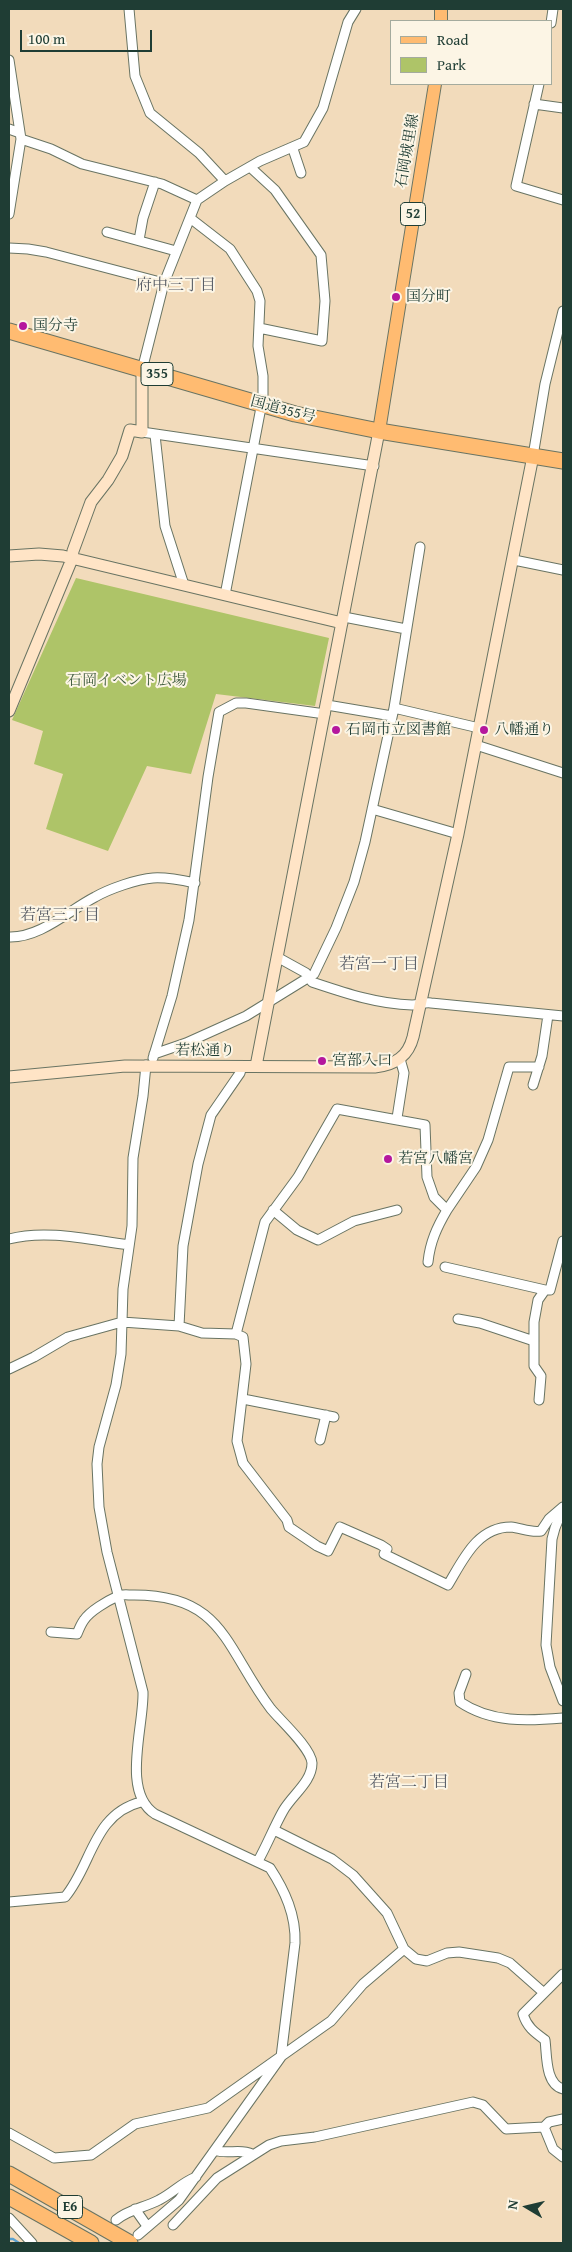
<!DOCTYPE html>
<meta charset="utf-8">
<style>
body{margin:0}
#map{position:relative;width:572px;height:2252px;overflow:hidden;background:#f2dbbb;font-family:"Gentium Book Plus",serif}
canvas{display:block}
.frame{position:absolute;inset:0;border:10px solid #1f3d34;pointer-events:none}
.legend{position:absolute;left:390px;top:20px;width:162px;height:65px;box-sizing:border-box;background:#fcf5e5;border:1px solid #a4ab9e;margin:0;padding:6px 9px;list-style:none;font-size:15px;color:#1f3d34}
.legend li{display:flex;align-items:center;gap:10px;height:25px}
.legend b{width:25px;border:1px solid #a4ab9e}
.north{position:absolute;left:502px;top:2182px;width:50px;height:50px;-webkit-text-stroke:4px #fcf5e5;paint-order:stroke;rotate:279deg;font-size:14px;font-weight:700;line-height:20px;text-align:center;color:#1f3d34}
.north::after{content:'';display:block;margin:auto;width:18px;height:22px;background:#1f3d34;clip-path:polygon(50% 0,100% 100%,50% 72%,0 100%)}
.scale{position:absolute;left:20px;top:30px;width:132px;height:22px;box-sizing:border-box;border:2px solid #1f3d34;border-top:0;padding-left:6px;font-size:15px;line-height:18px;white-space:nowrap;color:#1f3d34;-webkit-text-stroke:4px #fcf5e5;paint-order:stroke}
</style>
<div id="map">
<canvas width="572" height="2252"></canvas>
<div class="frame"></div>
<ul class="legend">
<li><b style="height:6px;background:#ffbb71"></b>Road</li>
<li><b style="height:14px;background:#aec468"></b>Park</li>
</ul>
<div class="north">N</div>
<div class="scale">100 m</div>
</div>
<script>
const c = document.querySelector('canvas').getContext('2d');
c.lineJoin = 'round';
function paint(path, color) {
  c.fillStyle = color;
  c.fill(path, 'evenodd');
}
function stroke(path, color, width, dash) {
  c.strokeStyle = color;
  c.lineWidth = width;
  c.lineCap = dash ? 'butt' : 'round';
  c.setLineDash(dash || []);
  c.stroke(path);
}
function write(font, color, halo, rows, align = 'center') {
  c.font = font + ' "Gentium Book Plus","Noto Serif JP",serif';
  c.lineWidth = 4;
  c.setLineDash([]);
  c.textBaseline = 'middle';
  c.strokeStyle = halo;
  c.fillStyle = color;
  for (const [text, x, y, turn = 0] of rows) {
    c.save();
    c.translate(x, y);
    c.rotate((+turn || 0) * Math.PI / 180);
    c.textAlign = isNaN(turn) ? turn : align;
    if (halo) c.strokeText(text, 0, 0);
    c.fillText(text, 0, 0);
    c.restore();
  }
}
paint(new Path2D(`
 M76,578L329,638L315,706L216,694L191,774L147,766L108,851L46,829L63,774L34,764L43,731L12,720Z`), '#aec468');
stroke(new Path2D(`
 M9,2239H13L19,2243`), '#5aa2d0', 2.5);
const street = new Path2D(`
 M129,9L135,76L150,113L199,153L225,181
 M551,23L553,9
 M9,60L21,139L9,214
 M539,84L516,186L563,200
 M534,104L563,108
 M9,129L20,133
 M21,139L51,149L82,164L162,184L197,200
 M293,149L301,173
 M250,167L275,190L321,255L325,301L322,341L259,328
 M190,218L230,249L257,291L260,301L258,346L263,376V397L225,595
 M107,232L176,251
 M139,240L143,218L155,182
 M9,248L28,249L46,252L164,283
 M142,370L164,283L197,200L225,181L260,161L304,142L323,108L348,22L356,9
 M142,432L374,466
 M155,435L165,526L184,585
 M533,456L545,384L563,311
 M514,560L563,570
 M344,617L406,629
 M327,705L392,716
 M394,708L479,728
 M476,745L563,773
 M372,809L458,834
 M9,937C40,938 68,911 95,897C109,889 137,879 153,878C167,877 181,880 195,883
 M277,957L306,973L312,982C345,993 377,1004 412,1005C419,1005 424,1002 431,1003L563,1016
 M154,1054L186,1043L246,1016L314,974L336,928L354,882L365,842L394,708L420,547
 M153,1058L172,996L189,920L208,777L219,712L236,703H246L325,714
 M533,1085L542,1056L548,1015
 M397,1118L404,1073L400,1059
 M273,1210L297,1230L318,1240L354,1221L397,1210
 M447,1210L476,1167L488,1140L509,1067H539
 M9,1239C47,1229 90,1240 129,1245
 M445,1267L545,1290
 M458,1319L480,1323L534,1341
 M179,1326L183,1246L198,1164L211,1115L240,1073L242,1066
 M236,1334L265,1222L298,1177L337,1109L425,1125L427,1177L434,1197L447,1210C437,1227 430,1242 428,1262
 M9,1369L34,1357L68,1337L122,1322L179,1326L202,1333L236,1334L243,1337L246,1364L237,1441L243,1463L287,1520L289,1527L317,1546L328,1551L340,1527L381,1545L387,1549L384,1554L448,1585C463,1560 477,1527 511,1527C521,1528 531,1533 541,1531L549,1519L563,1507
 M243,1399L334,1417
 M539,1400L541,1376L534,1366V1322L538,1300L545,1290H550L563,1241
 M320,1440L326,1415
 M563,1508L555,1528L552,1539L546,1645L550,1667L563,1701
 M51,1632L77,1634C79,1629 81,1624 84,1620C90,1611 107,1601 118,1596C122,1594 128,1595 132,1595C224,1594 225,1648 271,1709C281,1721 311,1748 312,1763C312,1782 292,1795 283,1811C274,1827 267,1845 258,1861
 M466,1674L459,1693L460,1702C491,1723 527,1721 563,1718
 M274,1830L332,1859L353,1875L387,1913L404,1949L416,1959L427,1961L447,1953L459,1952L498,1958L510,1963L544,1993
 M9,1902L65,1897C92,1865 93,1814 141,1802
 M563,1974L523,2014C527,2027 534,2032 545,2040C547,2055 545,2084 563,2089
 M544,2127L553,2149L563,2157
 M9,2133L54,2158L91,2155L135,2124L208,2108L331,2021L363,1984L404,1949
 M215,2150C227,2155 240,2148 252,2154
 M135,2209L147,2226
 M9,2218L32,2243
 M116,2220C129,2209 144,2208 159,2200C173,2193 181,2183 196,2177
 M173,2225L217,2178L269,2145L281,2141L315,2137L473,2102L483,2105L506,2129L544,2127L549,2122L563,2119
 M138,2235L179,2200L281,2057L295,1943C296,1915 285,1891 270,1868L155,1814C121,1792 144,1727 143,1692L107,1552L99,1507L97,1464L99,1447L116,1385L121,1354L123,1289L132,1226L133,1158L143,1096L146,1065`);
const secondary = new Path2D(`
 M9,556L39,554L63,556L342,623
 M9,711L72,559L73,551L91,502L108,480L122,456L130,430L142,432V370
 M256,1066L379,431
 M9,1077L125,1066L375,1067C395,1065 408,1057 413,1037L458,834L533,456`);
const primary = new Path2D(`
 M441,9V21
 M379,431L435,84`);
const highway = new Path2D(`
 M9,331L295,414L379,431L563,461
 M9,2174L130,2243
 M9,2197L91,2243`);
stroke(street, '#697463', 11);
stroke(secondary, '#697463', 13);
stroke(primary, '#697463', 14);
stroke(highway, '#697463', 17);
stroke(street, '#fff', 9);
stroke(secondary, '#ffe4c6', 11);
stroke(primary, '#ffbb71', 12);
stroke(highway, '#ffbb71', 15);
for (const [x, y, r, color] of [
 [396,297,5,"#b5179e"],
 [23,326,5,"#b5179e"],
 [336,730,5,"#b5179e"],
 [484,730,5,"#b5179e"],
 [322,1061,5,"#b5179e"],
 [388,1159,5,"#b5179e"]
]) {
  const dot = new Path2D();
  dot.arc(x, y, r, 0, 2 * Math.PI);
  c.fillStyle = color;
  c.fill(dot);
  stroke(dot, '#fcf5e5', 2);
}
for (const [x, y, w] of [
 [413,214,25],
 [157,374,32],
 [70,2207,25]
]) {
  const box = new Path2D();
  box.roundRect(x - w / 2, y - 11.5, w, 23, 4);
  c.fillStyle = '#fcf5e5';
  c.fill(box);
  stroke(box, '#1f3d34', 1);
}
write('bold 14px', '#1f3d34', null, [
 ["52",413,214],
 ["355",157,374],
 ["E6",70,2207]
]);
write('15px', '#1f3d34', '#fcf5e5', [
 ["石岡城里線",408,151,-80],
 ["国道355号",283,410,15],
 ["若松通り",205,1051]
]);
write('15px', '#1f3d34', '#fcf5e5', [
 ["国分町",406,297],
 ["国分寺",33,326],
 ["石岡市立図書館",346,730],
 ["八幡通り",494,730],
 ["宮部入口",332,1061],
 ["若宮八幡宮",398,1159]
], 'left');
write('15px', '#435f41', '#fcf5e5', [
 ["石岡イベント広場",127,681]
]);
write('16px', '#585d66', '#fcf5e5', [
 ["府中三丁目",176,286],
 ["若宮三丁目",60,916],
 ["若宮一丁目",379,965],
 ["若宮二丁目",409,1783]
]);
</script>
